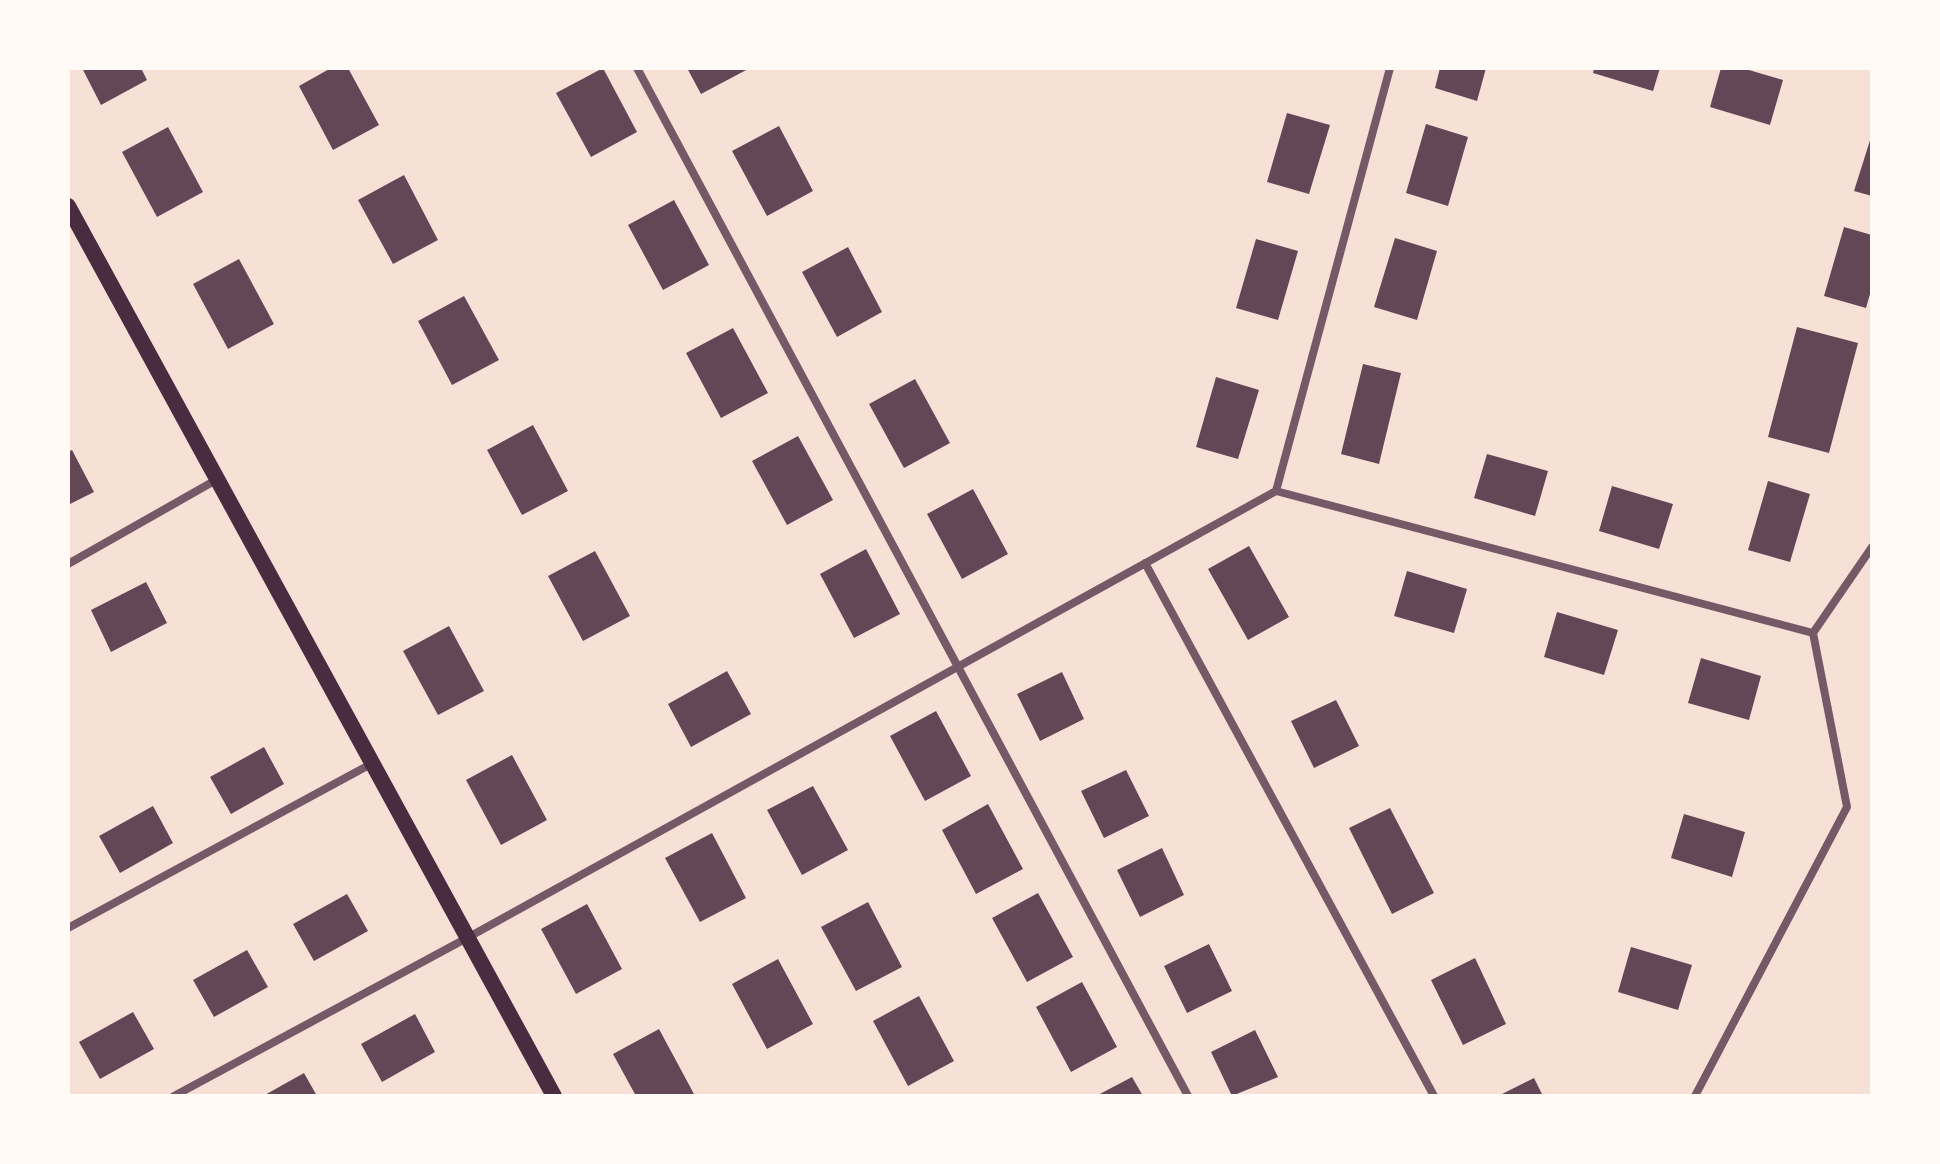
<!DOCTYPE html>
<style>
body{margin:0}
#map{position:relative;width:1940px;height:1164px;overflow:hidden;background:#f7e1d7;font-family:"PT Sans",sans-serif}
canvas{display:block}
.frame{position:absolute;inset:0;border:70px solid #fffaf5;pointer-events:none}
</style>
<div id="map">
<canvas width="1940" height="1164"></canvas>
<div class="frame"></div>
</div>
<script>
const c = document.querySelector('canvas').getContext('2d');
c.lineJoin = 'round';
function paint(path, color) {
  c.fillStyle = color;
  c.fill(path, 'evenodd');
}
function stroke(path, color, width, dash) {
  c.strokeStyle = color;
  c.lineWidth = width;
  c.lineCap = dash ? 'butt' : 'round';
  c.setLineDash(dash || []);
  c.stroke(path);
}
paint(new Path2D(`
 M82,68H141L147,80L101,105Z
 M331,68H348L379,125L333,150L299,86Z
 M603,68L637,132L591,157L556,93Z
 M687,68H750L701,94Z
 M1440,68H1486L1477,101L1435,88Z
 M1594,68H1660L1653,91L1593,73Z
 M1721,68H1742L1783,80L1770,125L1710,107Z
 M1287,113L1330,125L1309,194L1267,182Z
 M1426,124L1468,137L1448,206L1406,193Z
 M779,126L813,191L767,216L732,151Z
 M168,127L203,192L157,217L122,152Z
 M1872,134V196L1854,191Z
 M404,175L438,240L393,264L358,200Z
 M674,200L709,265L663,290L628,225Z
 M1844,227L1872,235V287L1866,308L1824,296Z
 M1395,238L1437,251L1417,320L1374,307Z
 M1256,239L1298,251L1278,320L1236,308Z
 M848,247L882,312L837,337L802,272Z
 M239,259L274,324L228,349L193,284Z
 M464,296L499,360L452,385L418,321Z
 M1797,327L1858,343L1829,453L1768,437Z
 M733,328L768,393L721,418L686,353Z
 M1363,364L1401,373L1379,464L1341,454Z
 M1216,377L1259,390L1238,459L1196,447Z
 M915,379L950,443L904,468L869,404Z
 M533,425L568,491L522,515L487,450Z
 M798,436L833,500L787,525L752,461Z
 M72,450L94,492L68,505V452Z
 M1487,454L1548,471L1535,516L1474,498Z
 M1768,481L1810,494L1790,562L1748,550Z
 M1612,486L1673,504L1659,549L1599,531Z
 M973,489L1008,554L962,579L927,514Z
 M1249,546L1289,617L1248,640L1208,569Z
 M866,549L900,614L854,638L820,574Z
 M595,551L630,616L583,641L548,576Z
 M1407,571L1467,589L1454,633L1394,616Z
 M146,582L167,623L111,652L91,610Z
 M1557,612L1618,630L1604,675L1544,657Z
 M449,626L484,691L438,715L403,651Z
 M1701,658L1761,676L1749,720L1688,703Z
 M727,671L751,714L691,747L668,704Z
 M1062,672L1084,719L1040,741L1017,694Z
 M1336,700L1359,746L1314,768L1291,721Z
 M936,711L971,776L925,801L890,736Z
 M264,747L284,784L231,814L210,777Z
 M512,755L547,820L501,845L466,780Z
 M1126,770L1149,816L1104,838L1081,791Z
 M813,786L848,850L802,875L767,810Z
 M988,804L1023,869L976,894L942,830Z
 M153,806L173,843L120,873L99,836Z
 M1390,808L1434,893L1392,914L1349,828Z
 M1684,814L1745,832L1732,877L1671,858Z
 M712,833L746,898L700,922L665,858Z
 M1162,848L1184,895L1140,917L1117,870Z
 M1038,893L1073,957L1027,982L992,918Z
 M347,894L368,931L314,961L293,924Z
 M868,902L902,967L856,991L821,927Z
 M587,904L622,969L576,994L541,929Z
 M1209,944L1232,991L1187,1013L1164,966Z
 M1631,947L1692,965L1678,1010L1618,992Z
 M247,950L268,987L214,1017L193,980Z
 M1475,958L1506,1024L1463,1045L1431,980Z
 M778,959L813,1024L767,1049L732,984Z
 M1082,982L1117,1047L1071,1072L1036,1007Z
 M919,996L954,1061L908,1086L873,1021Z
 M133,1012L154,1049L100,1079L79,1042Z
 M415,1014L435,1052L382,1082L361,1044Z
 M659,1029L694,1094L690,1096H636L613,1054Z
 M1255,1030L1278,1077L1232,1096L1211,1052Z
 M304,1073L317,1096H263Z
 M1132,1077L1143,1096H1096Z
 M1534,1078L1543,1096H1498Z`), '#644757');
stroke(new Path2D(`
 M637,68L1188,1096
 M1276,491L1813,633
 M1145,563L1434,1096
 M68,564L216,480
 M68,928L371,764
 M174,1096L467,938L1276,491L1390,68
 M1695,1096L1847,807L1813,633L1872,547`), '#755966', 8);
stroke(new Path2D(`
 M68,206L554,1096`), '#4a2c40', 16);
</script>
